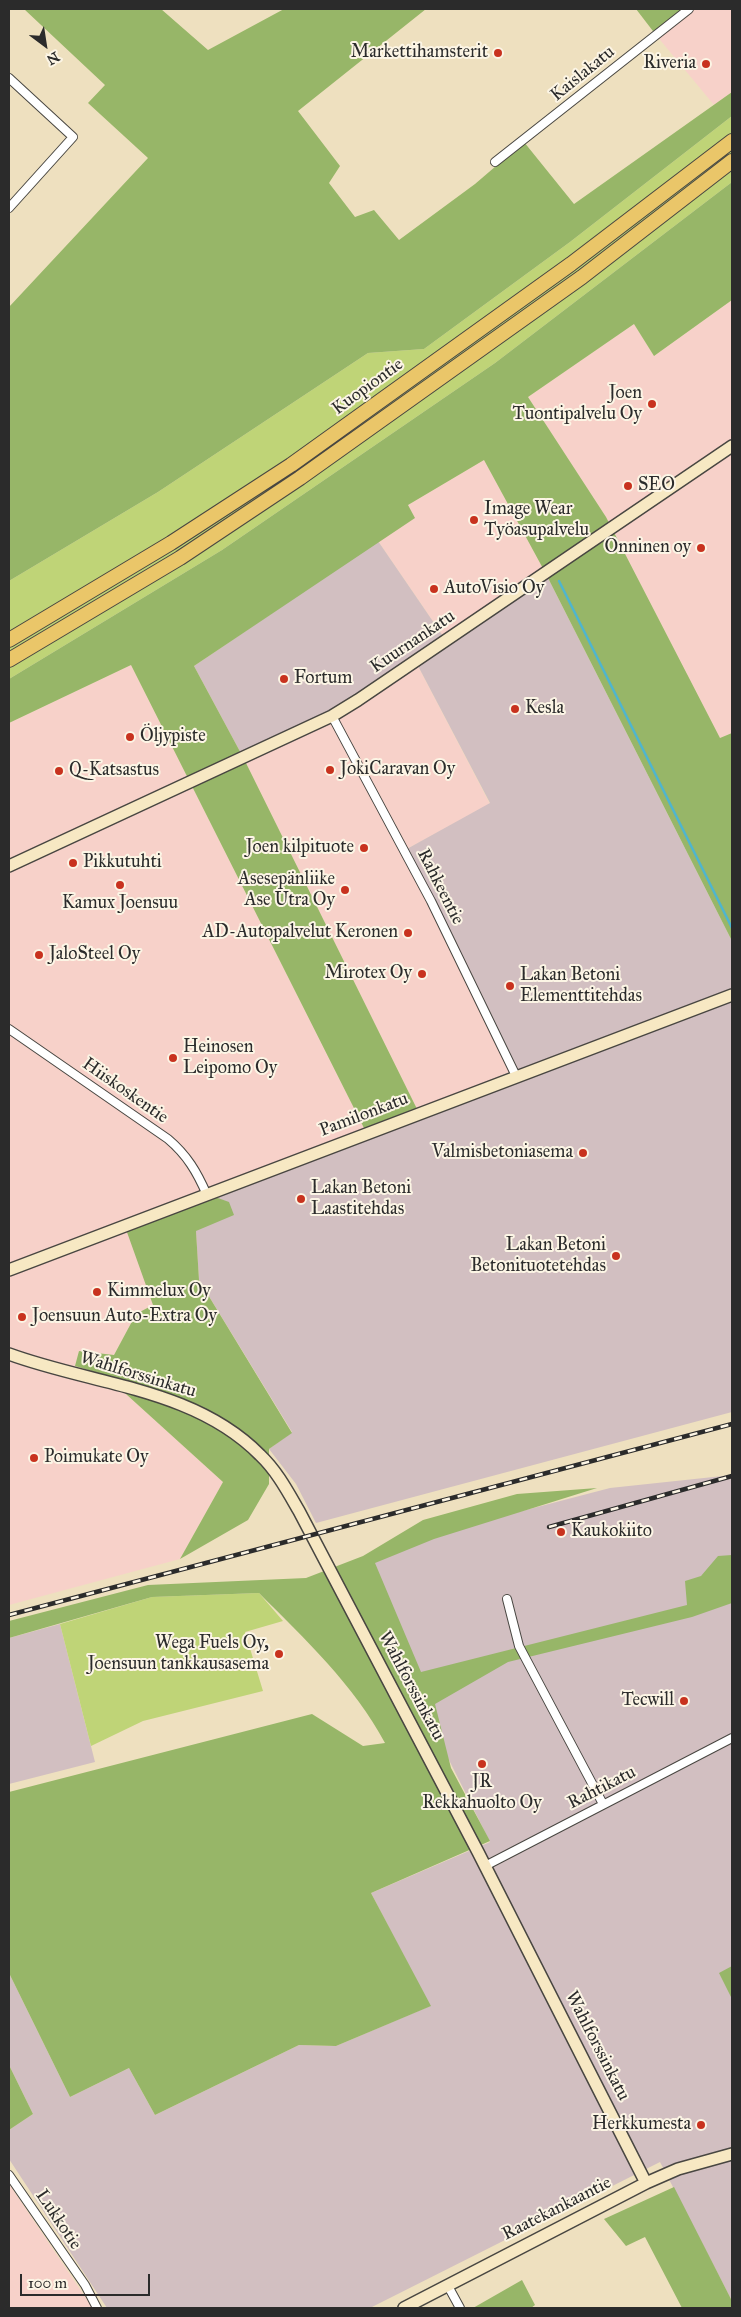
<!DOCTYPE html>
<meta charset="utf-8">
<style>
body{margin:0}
#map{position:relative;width:741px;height:2317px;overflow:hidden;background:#eee0bf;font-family:"IM FELL Great Primer",serif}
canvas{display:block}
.frame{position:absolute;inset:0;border:10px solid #2b2b2b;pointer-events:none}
.north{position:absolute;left:20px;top:20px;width:50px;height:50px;-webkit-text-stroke:4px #fcf5e5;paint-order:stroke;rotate:149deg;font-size:14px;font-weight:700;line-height:20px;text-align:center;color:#2b2b2b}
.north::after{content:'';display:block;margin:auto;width:18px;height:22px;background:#2b2b2b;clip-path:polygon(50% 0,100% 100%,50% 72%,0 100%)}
.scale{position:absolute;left:20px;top:2274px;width:130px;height:22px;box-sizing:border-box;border:2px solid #2b2b2b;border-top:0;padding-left:6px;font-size:15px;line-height:18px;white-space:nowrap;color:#2b2b2b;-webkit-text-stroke:4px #fcf5e5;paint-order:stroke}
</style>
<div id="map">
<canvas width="741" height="2317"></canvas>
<div class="frame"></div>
<div class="north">N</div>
<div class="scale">100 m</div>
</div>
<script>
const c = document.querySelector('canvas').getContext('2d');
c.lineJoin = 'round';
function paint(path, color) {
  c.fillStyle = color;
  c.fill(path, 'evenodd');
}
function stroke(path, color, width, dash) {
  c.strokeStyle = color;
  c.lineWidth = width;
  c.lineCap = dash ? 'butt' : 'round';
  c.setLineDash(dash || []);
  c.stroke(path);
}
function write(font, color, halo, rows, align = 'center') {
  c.font = font + ' "IM FELL Great Primer",serif';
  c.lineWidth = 4;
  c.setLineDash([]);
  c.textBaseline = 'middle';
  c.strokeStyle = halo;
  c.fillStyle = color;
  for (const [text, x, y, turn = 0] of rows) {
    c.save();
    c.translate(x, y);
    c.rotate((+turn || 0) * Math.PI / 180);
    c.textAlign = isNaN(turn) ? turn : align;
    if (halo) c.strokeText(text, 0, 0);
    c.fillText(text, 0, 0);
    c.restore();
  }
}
paint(new Path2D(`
 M681,9H732V92L714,105L656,35L684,12Z
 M732,300V733L720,738L606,517L528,397L634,324L654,356Z
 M484,460L546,574L445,639L378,541L414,518L408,505Z
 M417,664L490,804L405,850L517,1069L417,1109L244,759Z
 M131,665L365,1130L153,1305L136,1314L114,1355L79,1351L75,1366L105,1375L223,1482L180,1559L9,1605V723Z
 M9,2184L90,2304L92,2308H9Z`), '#f7d1c9');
paint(new Path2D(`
 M378,541L445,639L546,574L732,941V1412L316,1523L296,1484L269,1449L292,1432L199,1280L196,1231L201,1192L365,1130L517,1069L405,850L490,803L417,664L244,759L194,666Z
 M732,1475V2301L660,2162L370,2308H107L9,2159V2130L33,2114L9,2065V1973L70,2097L129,2068L155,2115L299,2045L336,2046L430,2006L371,1893L490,1842L354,1570L434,1534L610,1488Z
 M60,1624L95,1762L9,1784V1638Z`), '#d2bfc1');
paint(new Path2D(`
 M732,116V182L495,363L222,550L9,679V581L158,492L368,353L424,349L570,242Z
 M259,1593L283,1621L245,1632L263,1691L143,1721L91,1746L60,1624L152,1597Z`), '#bfd477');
paint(new Path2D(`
 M24,9H161L208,50L284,9H426L298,111L340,166L329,183L355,217L374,210L399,240L475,184L524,142L574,204L732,92V116L570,242L424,349L368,353L158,492L9,581V307L148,158L88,103L105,85Z
 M636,9H681L684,13L656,35Z
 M732,182V300L654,356L634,324L528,397L606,517L720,738L732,733V941L546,574L484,460L408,505L415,518L194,666L244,759L417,1109L365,1130L131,665L9,723V679L222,550L495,363Z
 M201,1192L229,1202L234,1215L196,1231L199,1280L292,1433L269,1449V1484L248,1520L180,1559L223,1482L105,1375L75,1366L79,1351L114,1355L136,1314L153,1305L123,1221Z
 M597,1488L434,1539L375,1563L421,1672L687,1605L685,1581L701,1576L718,1556L732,1555V1603L692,1617L508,1662L435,1704L451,1768L490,1841L371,1893L431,2006L336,2046L299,2045L155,2115L129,2068L70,2097L9,1973V1792L312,1714L363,1746L385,1743C354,1685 305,1639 259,1593L152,1597L9,1638V1621L148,1585L306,1578L363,1556L423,1520L517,1494Z
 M732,1966V1999L719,1973Z
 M9,2065L33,2114L9,2130Z
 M674,2187L732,2301V2308H682L645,2237L626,2246L604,2219Z
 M522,2280L535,2305L531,2308H473Z`), '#97b668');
stroke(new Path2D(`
 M559,581L732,928`), '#4fb5ce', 2.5);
const street = new Path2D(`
 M9,78L73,137L9,208
 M495,162L689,9
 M332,716L431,901L516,1076
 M9,1029L168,1139C187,1155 197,1172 207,1195
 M507,1599L519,1646L603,1804
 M485,1866L732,1738
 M9,2175L85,2285L97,2308
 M448,2286L460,2308`);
const secondary = new Path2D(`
 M9,866L332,716L358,700L732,446
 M9,1270L732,995
 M9,1354C93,1385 194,1388 260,1455C277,1471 288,1492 299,1511L478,1852L646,2183
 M404,2308L646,2183L678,2169L732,2154`);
const highway = new Path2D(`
 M9,640L171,543L291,465L571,264L732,141
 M9,660L180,558L300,478L582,277L732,161`);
stroke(street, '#484641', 10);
stroke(secondary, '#484641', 14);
stroke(highway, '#484641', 16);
stroke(street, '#fff', 8);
stroke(secondary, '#f7e8c3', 11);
stroke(highway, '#eac669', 14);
const rail = new Path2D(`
 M549,1527L732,1476
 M9,1615L732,1424`);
stroke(rail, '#2b2b2b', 4.5);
stroke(rail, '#fcf5e5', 2.5, [8]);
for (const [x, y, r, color] of [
 [498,53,5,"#c8321e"],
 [706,64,5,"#c8321e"],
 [652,404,5,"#c8321e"],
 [628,486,5,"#c8321e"],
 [474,520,5,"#c8321e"],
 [701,548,5,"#c8321e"],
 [434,589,5,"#c8321e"],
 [284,679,5,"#c8321e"],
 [515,709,5,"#c8321e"],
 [130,737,5,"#c8321e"],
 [330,770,5,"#c8321e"],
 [59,771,5,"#c8321e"],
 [364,848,5,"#c8321e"],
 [73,863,5,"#c8321e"],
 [120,885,5,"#c8321e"],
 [345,890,5,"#c8321e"],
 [408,933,5,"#c8321e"],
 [39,955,5,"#c8321e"],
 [422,974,5,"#c8321e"],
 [510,986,5,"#c8321e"],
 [173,1058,5,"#c8321e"],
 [583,1153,5,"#c8321e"],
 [301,1199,5,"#c8321e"],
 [616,1256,5,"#c8321e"],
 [97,1292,5,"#c8321e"],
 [22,1317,5,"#c8321e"],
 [34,1458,5,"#c8321e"],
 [561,1532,5,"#c8321e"],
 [279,1654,5,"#c8321e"],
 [684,1701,5,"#c8321e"],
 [482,1764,5,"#c8321e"],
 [701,2125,5,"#c8321e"]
]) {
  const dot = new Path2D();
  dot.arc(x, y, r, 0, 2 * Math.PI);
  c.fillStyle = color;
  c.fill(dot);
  stroke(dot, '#fcf5e5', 2);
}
write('18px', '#2b2b2b', '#fcf5e5', [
 ["Markettihamsterit",488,53,"right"],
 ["Riveria",696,64,"right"],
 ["Joen",642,394,"right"],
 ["Tuontipalvelu Oy",642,415,"right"],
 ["SEO",638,486],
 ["Image Wear",484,510],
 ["Työasupalvelu",484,531],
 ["Onninen oy",691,548,"right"],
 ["AutoVisio Oy",444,589],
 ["Fortum",294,679],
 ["Kesla",525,709],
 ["Öljypiste",140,737],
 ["JokiCaravan Oy",340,770],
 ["Q-Katsastus",69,771],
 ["Joen kilpituote",354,848,"right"],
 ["Pikkutuhti",83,863],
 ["Asesepänliike",335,880,"right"],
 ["Ase Utra Oy",335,901,"right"],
 ["Kamux Joensuu",120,904,"center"],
 ["AD-Autopalvelut Keronen",398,933,"right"],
 ["JaloSteel Oy",49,955],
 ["Mirotex Oy",412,974,"right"],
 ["Lakan Betoni",520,976],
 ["Elementtitehdas",520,997],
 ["Heinosen",183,1048],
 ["Leipomo Oy",183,1069],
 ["Valmisbetoniasema",573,1153,"right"],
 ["Lakan Betoni",311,1189],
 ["Laastitehdas",311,1210],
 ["Lakan Betoni",606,1246,"right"],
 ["Betonituotetehdas",606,1267,"right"],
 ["Kimmelux Oy",107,1292],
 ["Joensuun Auto-Extra Oy",32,1317],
 ["Poimukate Oy",44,1458],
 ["Kaukokiito",571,1532],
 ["Wega Fuels Oy,",269,1644,"right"],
 ["Joensuun tankkausasema",269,1665,"right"],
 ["Tecwill",674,1701,"right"],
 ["JR",482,1783,"center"],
 ["Rekkahuolto Oy",482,1804,"center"],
 ["Herkkumesta",691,2125,"right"]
], 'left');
write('18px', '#2b2b2b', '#fcf5e5', [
 ["Kaislakatu",583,74,-39],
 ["Kuopiontie",368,387,-36],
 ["Kuurnankatu",413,642,-34],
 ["Rahkeentie",440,887,63],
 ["Hiiskoskentie",125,1091,35],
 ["Pamilonkatu",364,1115,-21],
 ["Wahlforssinkatu",138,1375,17],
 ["Wahlforssinkatu",411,1686,62],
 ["Rahtikatu",602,1788,-27],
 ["Wahlforssinkatu",597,2046,63],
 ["Raatekankaantie",557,2209,-27],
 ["Lukkotie",58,2220,56]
]);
</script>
